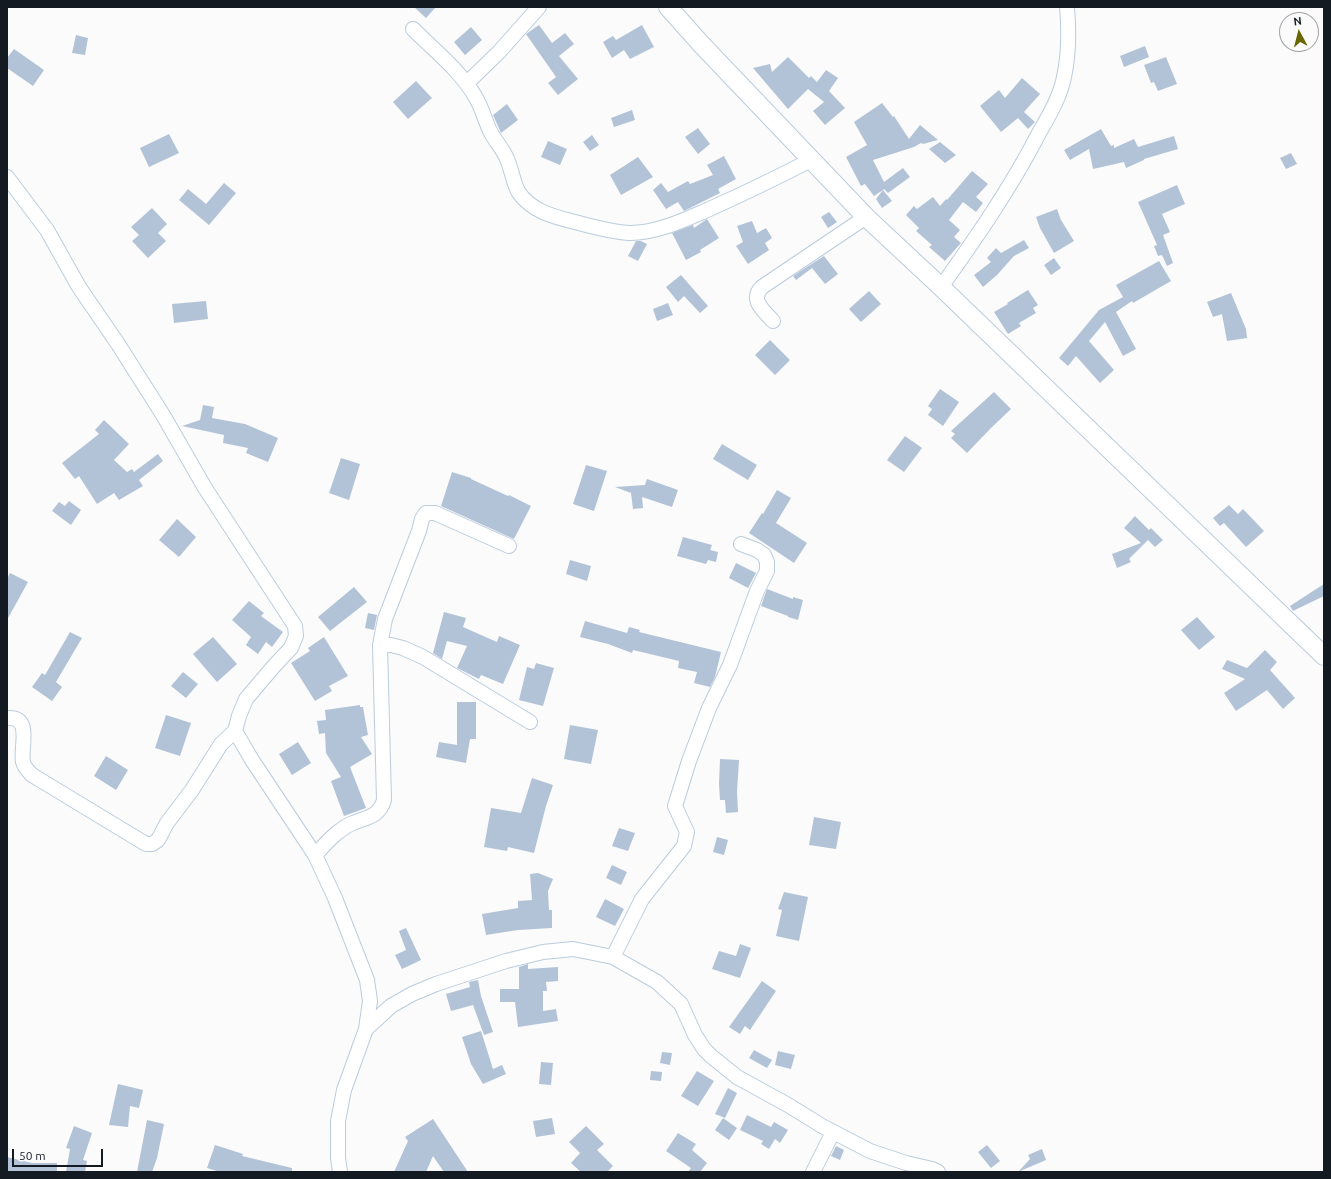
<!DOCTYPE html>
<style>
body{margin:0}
#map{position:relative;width:1331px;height:1179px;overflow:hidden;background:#fbfbfb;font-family:Ubuntu,sans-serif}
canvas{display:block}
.frame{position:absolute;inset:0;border:8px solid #141a21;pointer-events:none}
.north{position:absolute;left:1279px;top:12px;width:40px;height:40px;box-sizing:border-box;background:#fbfbfb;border:1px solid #9fa1a4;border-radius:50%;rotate:353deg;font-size:11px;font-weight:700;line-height:16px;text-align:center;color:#141a21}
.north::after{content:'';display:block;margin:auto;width:14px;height:18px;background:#696700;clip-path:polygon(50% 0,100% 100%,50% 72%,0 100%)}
.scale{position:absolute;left:12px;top:1149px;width:91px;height:18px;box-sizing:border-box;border:2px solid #141a21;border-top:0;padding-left:5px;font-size:12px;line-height:14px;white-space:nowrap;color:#141a21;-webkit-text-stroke:3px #fbfbfb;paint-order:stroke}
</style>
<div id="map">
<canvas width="1331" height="1179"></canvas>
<div class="frame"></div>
<div class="north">N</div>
<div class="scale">50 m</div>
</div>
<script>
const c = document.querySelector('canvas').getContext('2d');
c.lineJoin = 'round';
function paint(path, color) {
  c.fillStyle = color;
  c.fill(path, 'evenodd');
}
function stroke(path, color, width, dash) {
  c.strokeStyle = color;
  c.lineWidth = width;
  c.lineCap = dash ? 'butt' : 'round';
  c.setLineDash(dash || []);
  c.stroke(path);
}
paint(new Path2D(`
 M414,7H436L426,18Z
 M539,25L552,43L565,33L574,44L559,56L578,79L558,95L548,83L556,77L526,34Z
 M642,25L654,47L630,59L624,50L612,58L603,42L613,36L616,40Z
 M471,27L482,40L465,55L454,42Z
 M76,35L88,38L85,55L72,53Z
 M1145,46L1149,57L1124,67L1120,56Z
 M14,49L44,70L33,86L7,68V58Z
 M788,57L809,78L811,76L817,82L826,70L838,78L829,91L845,108L825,125L813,111L824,102L808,89L788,109L753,68L770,64L772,72Z
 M1166,57L1177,84L1158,91L1154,82L1151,83L1144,65Z
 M1022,78L1040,94L1024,112L1035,122L1028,129L1018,118L1001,132L980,106L999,90L1005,98Z
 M416,81L432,98L408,119L393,102Z
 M882,103L893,117L894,116L909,139L920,125L938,140L923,144L921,143L914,147L873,160L884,182L903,168L910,177L888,193L884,189L883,190L892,201L882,208L876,199L883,190L874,196L865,184L861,186L846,157L867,145L854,122Z
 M507,104L518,120L501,133L493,115Z
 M632,110L635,120L614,127L611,118Z
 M698,128L710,144L698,154L685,137Z
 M1101,129L1111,146L1114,145V148L1134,139L1138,147L1174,136L1178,149L1144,159V160L1126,168L1124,162L1093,169L1089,149L1070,160L1064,150Z
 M169,134L179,153L149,167L140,148Z
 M592,135L599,145L590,151L583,142Z
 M548,141L567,149L560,165L541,157Z
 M940,142L956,155L945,163L929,149Z
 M1291,153L1297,164L1286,169L1280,158Z
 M724,156L736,179L718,189L720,193L684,211L678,202L666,209L653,190L661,183L668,192L688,181L690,184L713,175L707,165Z
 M638,157L653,177L621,195L610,175Z
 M972,171L988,184L976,197L983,203L976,212L963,202L949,220L960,230L954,237L961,243L945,261L929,247L932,245L916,231L919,228L906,215L914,206L917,209L933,197L940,206L946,199L947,200Z
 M224,183L236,193L209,225L179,200L188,189L206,204Z
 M1177,185L1185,204L1162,214L1170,232L1163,235L1173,263L1167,266L1162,255L1158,256L1154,246L1157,245L1138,202Z
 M152,208L167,224L158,233L166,241L148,258L132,241L139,235L131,227Z
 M1057,209L1061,220L1074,241L1054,253L1040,228L1036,217Z
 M829,212L837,222L828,228L821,217Z
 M707,219L719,238L700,250L701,252L686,260L672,233L693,225L694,228Z
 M752,221L757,233L766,228L772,238L765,243L769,250L748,264L736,246L743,242L737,226Z
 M1024,240L1029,248L1014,256L997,275L983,287L974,275L991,262L987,258L996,248L1001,253Z
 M636,241H641L647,244L638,261L628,256Z
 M824,256L838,274L825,284L812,268L796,280L793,276Z
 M1054,258L1061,268L1051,275L1044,265Z
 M1159,261L1171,281L1133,303L1132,301L1116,312L1136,349L1123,356L1105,322L1089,341L1114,370L1100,383L1076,356L1068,366L1059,358L1099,310L1123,297L1116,285Z
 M681,275L708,306L700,313L684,296L678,302L666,287Z
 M1028,290L1038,305L1033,308L1036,313L1019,323L1021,326L1008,334L994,312L1008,304L1007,303Z
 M869,291L881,304L861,322L849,309Z
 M1231,293L1246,329L1247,338L1227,341L1222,314L1213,317L1207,302Z
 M206,301L208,319L174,323L172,304Z
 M668,303L673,315L657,321L653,309Z
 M770,340L790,360L775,375L755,355Z
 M940,389L959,402L943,426L928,415L932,409L928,406Z
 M994,392L1011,409L991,428L967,453L951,438L955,434L951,431Z
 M203,405L214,407L212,418L245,424L278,438L268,462L246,453L248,448L223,443L224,435L182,426L200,420Z
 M104,420L129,444L114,460L127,472L132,469L134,472L158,454L163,461L139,480L143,486L119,500L114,493L97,504L79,476L75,479L62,463L99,434L95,430Z
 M905,436L922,448L904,472L887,460Z
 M722,444L757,465L748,480L713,459Z
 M341,458L360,464L349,500L329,493Z
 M586,465L607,471L594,511L573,504Z
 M452,472L471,478V479L508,496L509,495L531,506L514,539L441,506Z
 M647,479L678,490L672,507L642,497L643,508L633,509L631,493L615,487L645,485Z
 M777,490L791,498L776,523L807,543L794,563L749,533L762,513L763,514Z
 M69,501L81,510L71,525L52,511L59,502L65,506Z
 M1229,505L1238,514L1243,509L1264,531L1246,547L1224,523L1220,526L1213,518Z
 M1135,516L1149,530L1151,528L1163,540L1155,547L1148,540L1129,559L1131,562L1117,568L1112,554L1141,543L1124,528Z
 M177,519L196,537L179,557L159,540Z
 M683,537L712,545L710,550L718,552L716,562L708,560L706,564L677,556Z
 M570,560L591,566L587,581L566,574Z
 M736,563L756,573L748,588L729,578Z
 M10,573L28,582L7,620V579Z
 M1324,584V596L1293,611L1290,606Z
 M354,587L367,602L330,631L318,617Z
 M767,589L793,599V597L803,600L798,620L788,617V616L761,606Z
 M249,601L264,613L261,616L283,632L272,647L266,642L258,654L246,645L251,637L232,620Z
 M444,612L466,618L463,627L497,642L499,636L520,645L503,684L481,675L479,679L457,668L467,646L447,641L442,659L433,653Z
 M368,613L377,615L374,630L365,628Z
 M1197,617L1215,637L1199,650L1181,630Z
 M585,621L627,633L629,627L640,630L639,632L721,652L715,677L710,687L694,683L697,672L678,668L679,661L633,650L632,653L608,644L580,637Z
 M70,632L82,638L56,682L62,687L52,701L32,687L42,673L45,675Z
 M213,637L237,664L217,682L193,654Z
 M324,637L348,676L329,686L332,691L315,701L291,663L310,651L308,648Z
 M1265,650L1277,662L1270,670L1295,698L1283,709L1267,690L1236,711L1224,693L1245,679L1222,669L1227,660L1247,668Z
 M536,663L554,668L543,706L519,700L527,667L534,669Z
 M183,672L198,684L186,698L171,686Z
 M457,702H476V739H470L466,763L436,757L439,742L457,745Z
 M360,705V707H363L368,735L361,737L372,754L350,767L366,808L344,816L331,781L341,777L326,753L325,733L319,734L317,721L326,720L325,710Z
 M166,715L191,723L180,756L155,748Z
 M570,725L598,730L591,764L564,759Z
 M298,742L311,763L292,775L279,754Z
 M106,756L128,770L116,790L94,776Z
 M720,759L739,760L737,792L738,812L726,813L725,800H720L719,784Z
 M532,778L553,785L546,806L534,853L508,847L507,851L484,847L491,808L521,813Z
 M814,817L841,822L836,849L809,845Z
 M619,828L635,833L628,851L612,846Z
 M717,837L728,840L724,855L713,852Z
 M612,865L627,872L621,885L606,878Z
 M538,873L553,879L548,891L549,910H552V928L518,930L486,935L482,914L518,908V901L532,900L530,874Z
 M784,892L808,897L799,941L776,936L782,910L778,909Z
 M605,899L624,909L615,926L596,917Z
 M406,928L421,960L402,969L395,955L406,950L399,931Z
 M740,944L751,948L740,978L712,969L719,951L736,956Z
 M528,964V969L558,967V981L546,982L547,991H543V1011L556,1009L558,1021L518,1027L515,1002H500V989H519V967Z
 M478,980L481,996L493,1032L484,1035L473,1005L451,1011L446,994L470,987L469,982Z
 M762,981L776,991L750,1030L745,1026L740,1034L729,1027Z
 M481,1031L493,1069L502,1065L506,1074L483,1084L471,1064L462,1037Z
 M754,1050L772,1060L767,1068L749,1058Z
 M778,1051L795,1055L791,1069L775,1065Z
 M662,1052L672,1053L670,1065L660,1063Z
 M541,1062L553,1063L551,1085L539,1084Z
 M651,1071L662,1072L661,1081L650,1080Z
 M697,1071L714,1081L698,1106L681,1096Z
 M118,1084L143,1090L139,1108L130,1106L128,1127L109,1125Z
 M728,1088L737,1093L725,1118L715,1114Z
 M747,1115L771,1127L774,1122L788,1130L780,1143L775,1139L769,1149L761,1144L763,1141L740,1130Z
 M552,1118L555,1134L536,1137L533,1121Z
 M723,1118L737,1128L729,1140L715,1130Z
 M433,1119L468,1172H444L433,1156L426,1172H394L408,1141L405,1137Z
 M147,1120L164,1124L157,1158L152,1172H137Z
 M74,1126L92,1133L83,1160L87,1161L85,1172H66L70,1149L66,1148Z
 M586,1126L604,1144L597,1150L613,1166L607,1172H581L571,1163L580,1153L569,1142Z
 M678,1133L696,1144L692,1150L707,1163L700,1172H688L691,1168L666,1151Z
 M215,1145L243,1154L242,1156L292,1168V1172H220L207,1168Z
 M987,1145L1000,1161L991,1168L978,1152Z
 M836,1146L844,1150L840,1160L831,1156Z
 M1042,1149L1046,1160L1018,1172L1030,1159L1028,1155Z
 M7,1157L32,1163H57V1172H7Z`), '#b2c3d7');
const minor = new Path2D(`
 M413,29C434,50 461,71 476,98C482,108 485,120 490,131C495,141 503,149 507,159C512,170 513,183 519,193C532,211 552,216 571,221C591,226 610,232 630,233C656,233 682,221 705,211C741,195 776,178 811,160
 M467,83L499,52L539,7
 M7,177L47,230L79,287L118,344L163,415L205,488L295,626L296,636L291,648L274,666L246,699L239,716L235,731L221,744L192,790L167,823L158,840L152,844H146L32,775C28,771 24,767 23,762C20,747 33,716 7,718
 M941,287C976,238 1010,189 1038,135C1048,117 1060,98 1064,77C1069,54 1069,30 1067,7
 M773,321C764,311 749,300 762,287L866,217
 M380,645H391L403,648L423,657L530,722
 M235,731L252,760L315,855L335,898L367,980L370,1001L366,1029L344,1090L338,1121V1158L340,1172
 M315,855C322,848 329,839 337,833C342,829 347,825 353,823C367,817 379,817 384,800L380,645L385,619L419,531L422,519L426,513H435L509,546
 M613,957L642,899L684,846L687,832L675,806L689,761L709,708L730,665L757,591L767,571V562L764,555L757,550L741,544
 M366,1029L391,1006L412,994L436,984L506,961L543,952L573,949L613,957L657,982L681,1004L695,1035L704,1049L711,1056L737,1077L788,1105L822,1126L870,1151L906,1163L932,1169L938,1172
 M813,1172L833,1132`);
const tertiary = new Path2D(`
 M668,7L701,44L866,217L941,287L1324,656`);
stroke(minor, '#baccdf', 16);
stroke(tertiary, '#baccdf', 20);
stroke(minor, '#fff', 14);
stroke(tertiary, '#fff', 18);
</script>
